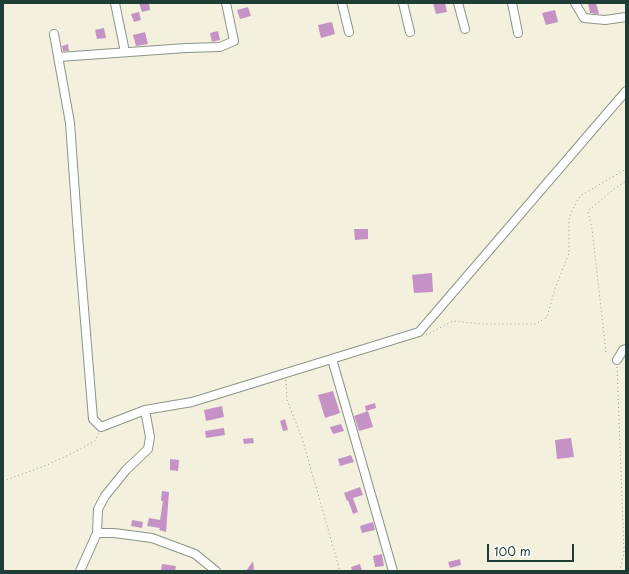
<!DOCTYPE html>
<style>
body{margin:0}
#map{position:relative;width:629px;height:574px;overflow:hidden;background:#f4f0de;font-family:"Playpen Sans",sans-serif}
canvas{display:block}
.frame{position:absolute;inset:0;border:4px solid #1f3d34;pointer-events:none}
.scale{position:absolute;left:487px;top:544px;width:87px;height:18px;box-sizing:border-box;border:2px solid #1f3d34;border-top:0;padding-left:5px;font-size:12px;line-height:14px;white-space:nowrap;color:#1f3d34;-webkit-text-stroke:3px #fff;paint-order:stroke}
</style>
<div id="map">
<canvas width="629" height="574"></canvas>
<div class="frame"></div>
<div class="scale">100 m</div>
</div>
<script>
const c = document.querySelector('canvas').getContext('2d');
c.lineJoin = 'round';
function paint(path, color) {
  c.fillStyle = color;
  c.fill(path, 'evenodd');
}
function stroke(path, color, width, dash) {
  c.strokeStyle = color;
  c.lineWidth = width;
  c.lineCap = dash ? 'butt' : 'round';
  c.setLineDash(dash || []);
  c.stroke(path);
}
paint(new Path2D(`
 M139,3H149L150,10L142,12Z
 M433,3H445L447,12L436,14Z
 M588,3H596L599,14L590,13Z
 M248,7L251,16L240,19L237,10Z
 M555,10L558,22L546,25L542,13Z
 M139,12L141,20L134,22L131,14Z
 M332,22L335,34L321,38L318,25Z
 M104,28L106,38L97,39L95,30Z
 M218,31L220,40L212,42L210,33Z
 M145,32L148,44L136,46L133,35Z
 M68,44L69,51H63L62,46Z
 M354,229H368V239L355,240Z
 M432,273L433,292L414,293L412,275Z
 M333,391L340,413L325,418L318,395Z
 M375,403L376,408L366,411L365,406Z
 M222,406L224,417L206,421L204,410Z
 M368,411L373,427L359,431L354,416Z
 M285,419L288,430L283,431L280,421Z
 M341,424L344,431L333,434L330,427Z
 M224,428L225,435L206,438L205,431Z
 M253,438L254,443L244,444L243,439Z
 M571,438L574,457L557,459L555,440Z
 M351,455L354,462L340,466L338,459Z
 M170,459L179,460L178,471L170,470Z
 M360,487L363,495L353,498L358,512L353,514L348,500L347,501L344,493Z
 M162,491L169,492L166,532L159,530L160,528L147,526L149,518L160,520L163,501H161Z
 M132,520L143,522L142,528L131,526Z
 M373,522L375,530L362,533L360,526Z
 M382,554L384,566L375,567L373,556Z
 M460,559L461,565L450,568L448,562Z
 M253,561L254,571H246Z
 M162,564L176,566L175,571H161Z
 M360,564L362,571H352L351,567Z`), '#c592c6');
const minor = new Path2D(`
 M115,3L125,52
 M342,3L349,32
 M403,3L410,32
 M458,3L465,29
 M512,3L518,33
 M575,3L584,18L605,20L626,17
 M54,34L70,123L78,235L93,419L101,427L145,410L192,402L419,332L626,91
 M59,57L186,48L220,47L234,41L226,3
 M332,359L393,571
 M617,360L623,350L626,349
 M97,533H114L152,538L195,554L216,571
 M80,571L97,533L98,509L105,496L126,470L148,449L150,437L145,410`);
stroke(minor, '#8a9689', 10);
stroke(new Path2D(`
 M426,335L453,321L482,324H536L547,317L555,289L569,253V220L571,212L580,196L626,169
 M606,352L592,229L588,211L614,189L626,181
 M617,367L624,552L620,571
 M286,380L287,400L302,438L340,571
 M3,481L47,465L75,452L95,441L99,433`), '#8a9689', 1, [1, 3]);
stroke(minor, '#fff', 8);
</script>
